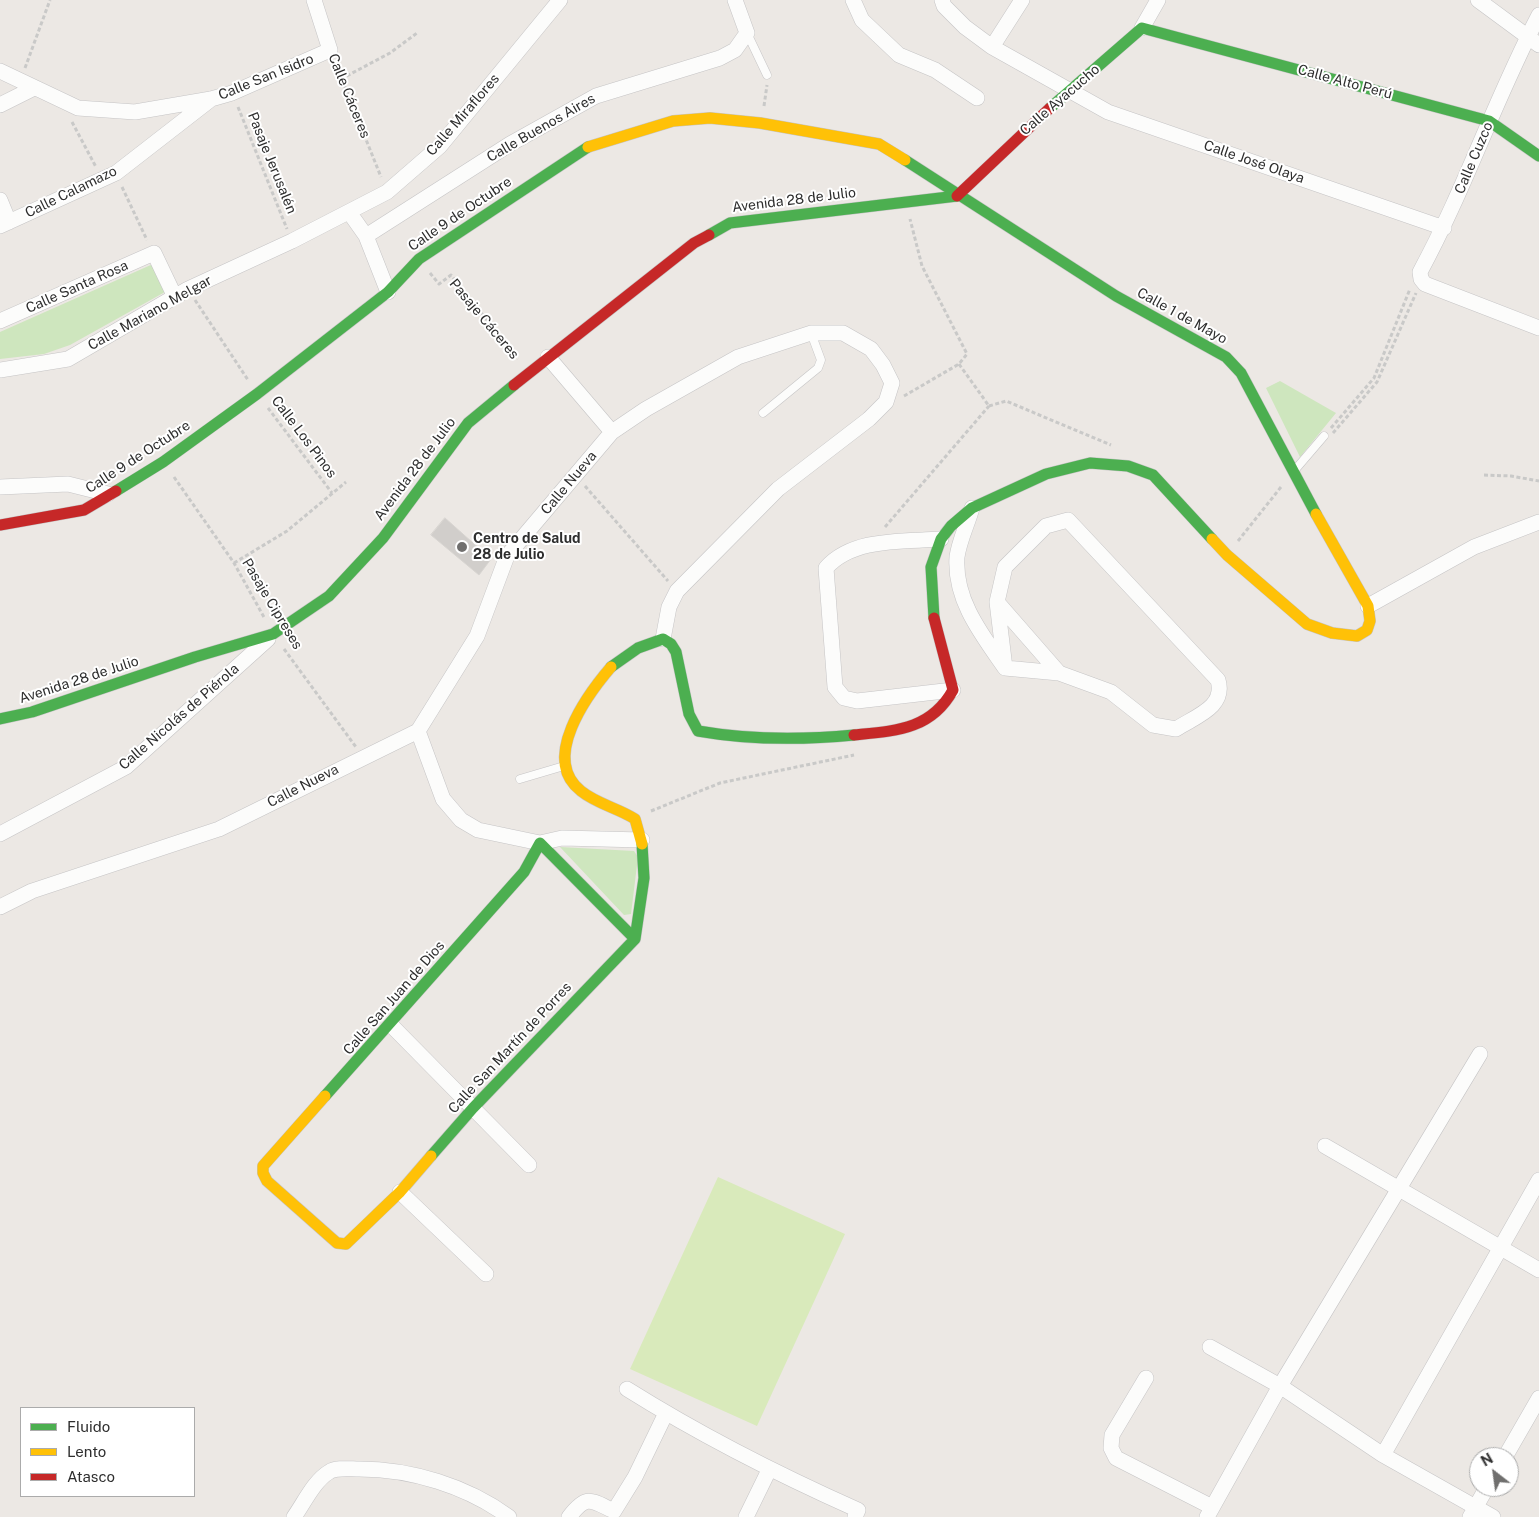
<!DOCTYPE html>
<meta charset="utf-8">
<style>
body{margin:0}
#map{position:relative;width:1539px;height:1517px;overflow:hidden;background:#ece8e4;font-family:"Public Sans",sans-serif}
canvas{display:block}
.legend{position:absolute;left:20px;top:1407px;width:175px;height:90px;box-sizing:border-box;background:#fff;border:1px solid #ababab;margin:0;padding:6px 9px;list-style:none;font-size:15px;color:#2e2e2e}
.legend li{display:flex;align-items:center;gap:10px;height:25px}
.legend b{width:25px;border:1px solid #ababab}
.north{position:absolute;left:1469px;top:1447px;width:50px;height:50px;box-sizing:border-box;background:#fff;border:1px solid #ababab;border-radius:50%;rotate:330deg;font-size:14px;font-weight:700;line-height:20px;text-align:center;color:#2e2e2e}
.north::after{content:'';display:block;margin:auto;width:18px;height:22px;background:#706f6e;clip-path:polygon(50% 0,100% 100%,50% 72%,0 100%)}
</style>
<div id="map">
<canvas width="1539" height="1517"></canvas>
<ul class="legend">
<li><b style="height:6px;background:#4caf50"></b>Fluido</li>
<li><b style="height:6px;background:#ffc107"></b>Lento</li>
<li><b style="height:6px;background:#c62828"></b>Atasco</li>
</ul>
<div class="north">N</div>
</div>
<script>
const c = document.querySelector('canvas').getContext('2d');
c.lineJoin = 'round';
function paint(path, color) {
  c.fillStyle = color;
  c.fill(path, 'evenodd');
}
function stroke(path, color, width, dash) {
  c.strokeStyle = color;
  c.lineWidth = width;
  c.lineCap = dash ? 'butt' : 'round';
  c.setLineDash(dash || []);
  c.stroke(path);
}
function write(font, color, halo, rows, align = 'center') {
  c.font = font + ' "Public Sans",sans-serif';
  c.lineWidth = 4;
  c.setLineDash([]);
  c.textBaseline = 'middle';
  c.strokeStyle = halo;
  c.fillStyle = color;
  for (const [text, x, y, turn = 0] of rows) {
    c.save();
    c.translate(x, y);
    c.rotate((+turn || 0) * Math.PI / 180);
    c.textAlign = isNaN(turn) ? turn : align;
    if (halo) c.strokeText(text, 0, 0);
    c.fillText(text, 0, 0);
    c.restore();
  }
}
paint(new Path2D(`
 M153,264L165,292L70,345L44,354L0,359V332Z
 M1280,381L1336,413L1300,457L1266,388Z
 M560,847L634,851L638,857L631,914L624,915Z`), '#cee6be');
paint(new Path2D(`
 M718,1177L845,1234L757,1426L630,1369Z`), '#d9eabb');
const building = new Path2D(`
 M445,518L491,559L479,575L431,535Z`);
paint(building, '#d1cecb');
stroke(building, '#d7d4d0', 1);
const lane = new Path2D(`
 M747,33L767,75
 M763,413L818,368L821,360L811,333
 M1294,471L1324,436
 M520,779L564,766`);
const street = new Path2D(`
 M853,0L862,20L899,55L935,70L977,98
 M942,0L944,6L965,27L992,47L1108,112L1444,228
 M1478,0L1539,45
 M1539,15C1495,99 1465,189 1420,272L1421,279L1425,284L1539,328
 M1142,28L1158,0
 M992,47L1022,0
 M0,71L78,108L135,112L211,99L232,93L330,50L314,0
 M0,105L34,88
 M0,200L9,222
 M349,212L366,236L388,292
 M0,226L116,173L210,100
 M366,236L510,144L596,96L720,58L735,50L747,33L735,0
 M0,321L154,253L175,297
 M548,357L612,432
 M0,370L68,359L188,289L292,241L387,192L440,146L560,0
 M0,487L68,484L108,494
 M972,508C968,523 959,541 957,557C954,600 982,635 1005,668L1059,673L1111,692L1153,725L1176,729C1196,716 1226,707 1218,680L1068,520L1046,526L1005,567L997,602L1005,668
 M941,539C904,542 853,537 826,568L835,687L844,698L857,701L953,690
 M997,602L1059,673
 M1368,606L1474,547L1539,522
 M418,731L443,799L461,820L478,830L540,843L562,838L642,840
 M0,834L126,767L268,639
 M0,907L32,891L219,829L418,731L477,636L507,556L612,432L646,409L738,357L811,333H843L871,349L883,365L892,383L886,402L869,419L778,489L677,591L669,607L663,639
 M391,1025L529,1165
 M1325,1146L1539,1270
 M400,1192L486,1274
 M1210,1347L1280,1386L1383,1455L1493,1517
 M1146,1378L1112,1435L1111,1448L1116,1458L1212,1507
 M627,1389C702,1436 777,1474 858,1510L855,1517
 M1383,1455L1539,1180
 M1505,1457L1539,1398
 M294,1517C304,1503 314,1481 329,1472C336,1467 350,1469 359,1469C411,1469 467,1486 509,1517
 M569,1517C587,1494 590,1500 614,1511L635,1477L666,1413
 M746,1517L769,1470
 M1207,1517L1280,1386L1480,1054
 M1470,1517L1487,1487`);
const fast = new Path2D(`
 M1050,108L1142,28L1489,121L1539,156
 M905,160L1116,296L1226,357L1241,373L1316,514
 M709,235L730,223L957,196
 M116,491L163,462L257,394L388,292L419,259L588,147
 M934,618L931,567L941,539L951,526L972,508L1046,474L1090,463L1128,466L1153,475L1212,539
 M611,667L638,648L663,639L671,644L676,652L689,714L698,731C749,740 802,740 854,735
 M0,719L32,712L195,657L273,634L329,596L383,538L468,423L514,385
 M325,1096L524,872L540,843L635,939
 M431,1156L473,1108L635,939L644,878L642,844`);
const slow = new Path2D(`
 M588,147L673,121L710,118L760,123L879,144L905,160
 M1212,539L1227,555L1307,624L1332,633L1357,636L1367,630L1370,621L1368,606L1316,514
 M611,667C587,695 540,759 581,791C597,804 618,808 635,819L642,844
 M325,1096L263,1166V1173L267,1181L337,1243L346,1244L400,1192L431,1156`);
const jam = new Path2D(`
 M957,196L1050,108
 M514,385L694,243L709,235
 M0,525L84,510L116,491
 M854,735C895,731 931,730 953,690L934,618`);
stroke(lane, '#c5c4c5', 9);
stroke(street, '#c5c4c5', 16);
stroke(fast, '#c5c4c5', 12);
stroke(slow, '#c5c4c5', 12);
stroke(jam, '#c5c4c5', 12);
stroke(new Path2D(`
 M335,62L381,177
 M25,68L50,0
 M341,79L390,53L417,33
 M764,106L767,85
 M238,107L287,229
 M72,122L96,167
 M122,187L147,240
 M430,273L439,284L451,275L518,359
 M195,300L248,380
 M959,364L989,406
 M904,396L959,364L967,354L922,266L910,219
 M989,406L1006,401L1111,445
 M268,408L332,493
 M1331,428L1374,378L1410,289
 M1333,433L1377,382L1416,293
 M1484,475L1511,476L1539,481
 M174,477L234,563L265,619
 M585,486L668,581
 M885,527L989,406
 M1238,541L1281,487
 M234,563L287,531L346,482
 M284,649L356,747
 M651,811L720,783L854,755`), '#c9c9c8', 3, [4, 2.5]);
stroke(lane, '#fcfcfb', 8);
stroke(street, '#fcfcfb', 15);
stroke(fast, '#4caf50', 11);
stroke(slow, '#ffc107', 11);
stroke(jam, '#c62828', 11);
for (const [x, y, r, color] of [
 [462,547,6,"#706f6e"]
]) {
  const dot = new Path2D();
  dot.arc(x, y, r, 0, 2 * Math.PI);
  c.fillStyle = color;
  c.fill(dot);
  stroke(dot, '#fff', 2);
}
write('14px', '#2e2e2e', '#fff', [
 ["Calle San Isidro",266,77,-22],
 ["Calle Alto Perú",1345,82,15],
 ["Calle Cáceres",349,96,68],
 ["Calle Ayacucho",1060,100,-41],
 ["Calle Miraflores",463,115,-49],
 ["Calle Buenos Aires",541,128,-30],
 ["Calle Cuzco",1474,158,-67],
 ["Calle José Olaya",1254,162,19],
 ["Pasaje Jerusalén",272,163,68],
 ["Calle Calamazo",71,192,-26],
 ["Avenida 28 de Julio",794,200,-7],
 ["Calle 9 de Octubre",460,214,-34],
 ["Calle Santa Rosa",77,287,-24],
 ["Calle Mariano Melgar",150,313,-29],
 ["Calle 1 de Mayo",1182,316,29],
 ["Pasaje Cáceres",484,319,50],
 ["Calle Los Pinos",304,437,53],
 ["Calle 9 de Octubre",138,457,-33],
 ["Avenida 28 de Julio",415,469,-53],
 ["Calle Nueva",569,483,-50],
 ["Pasaje Cipreses",272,604,59],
 ["Avenida 28 de Julio",79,680,-18],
 ["Calle Nicolás de Piérola",179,717,-41],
 ["Calle Nueva",303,786,-27],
 ["Calle San Juan de Dios",394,998,-49],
 ["Calle San Martín de Porres",510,1048,-47]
]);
write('bold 14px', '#2e2e2e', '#fff', [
 ["Centro de Salud",473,539],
 ["28 de Julio",473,555]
], 'left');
</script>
